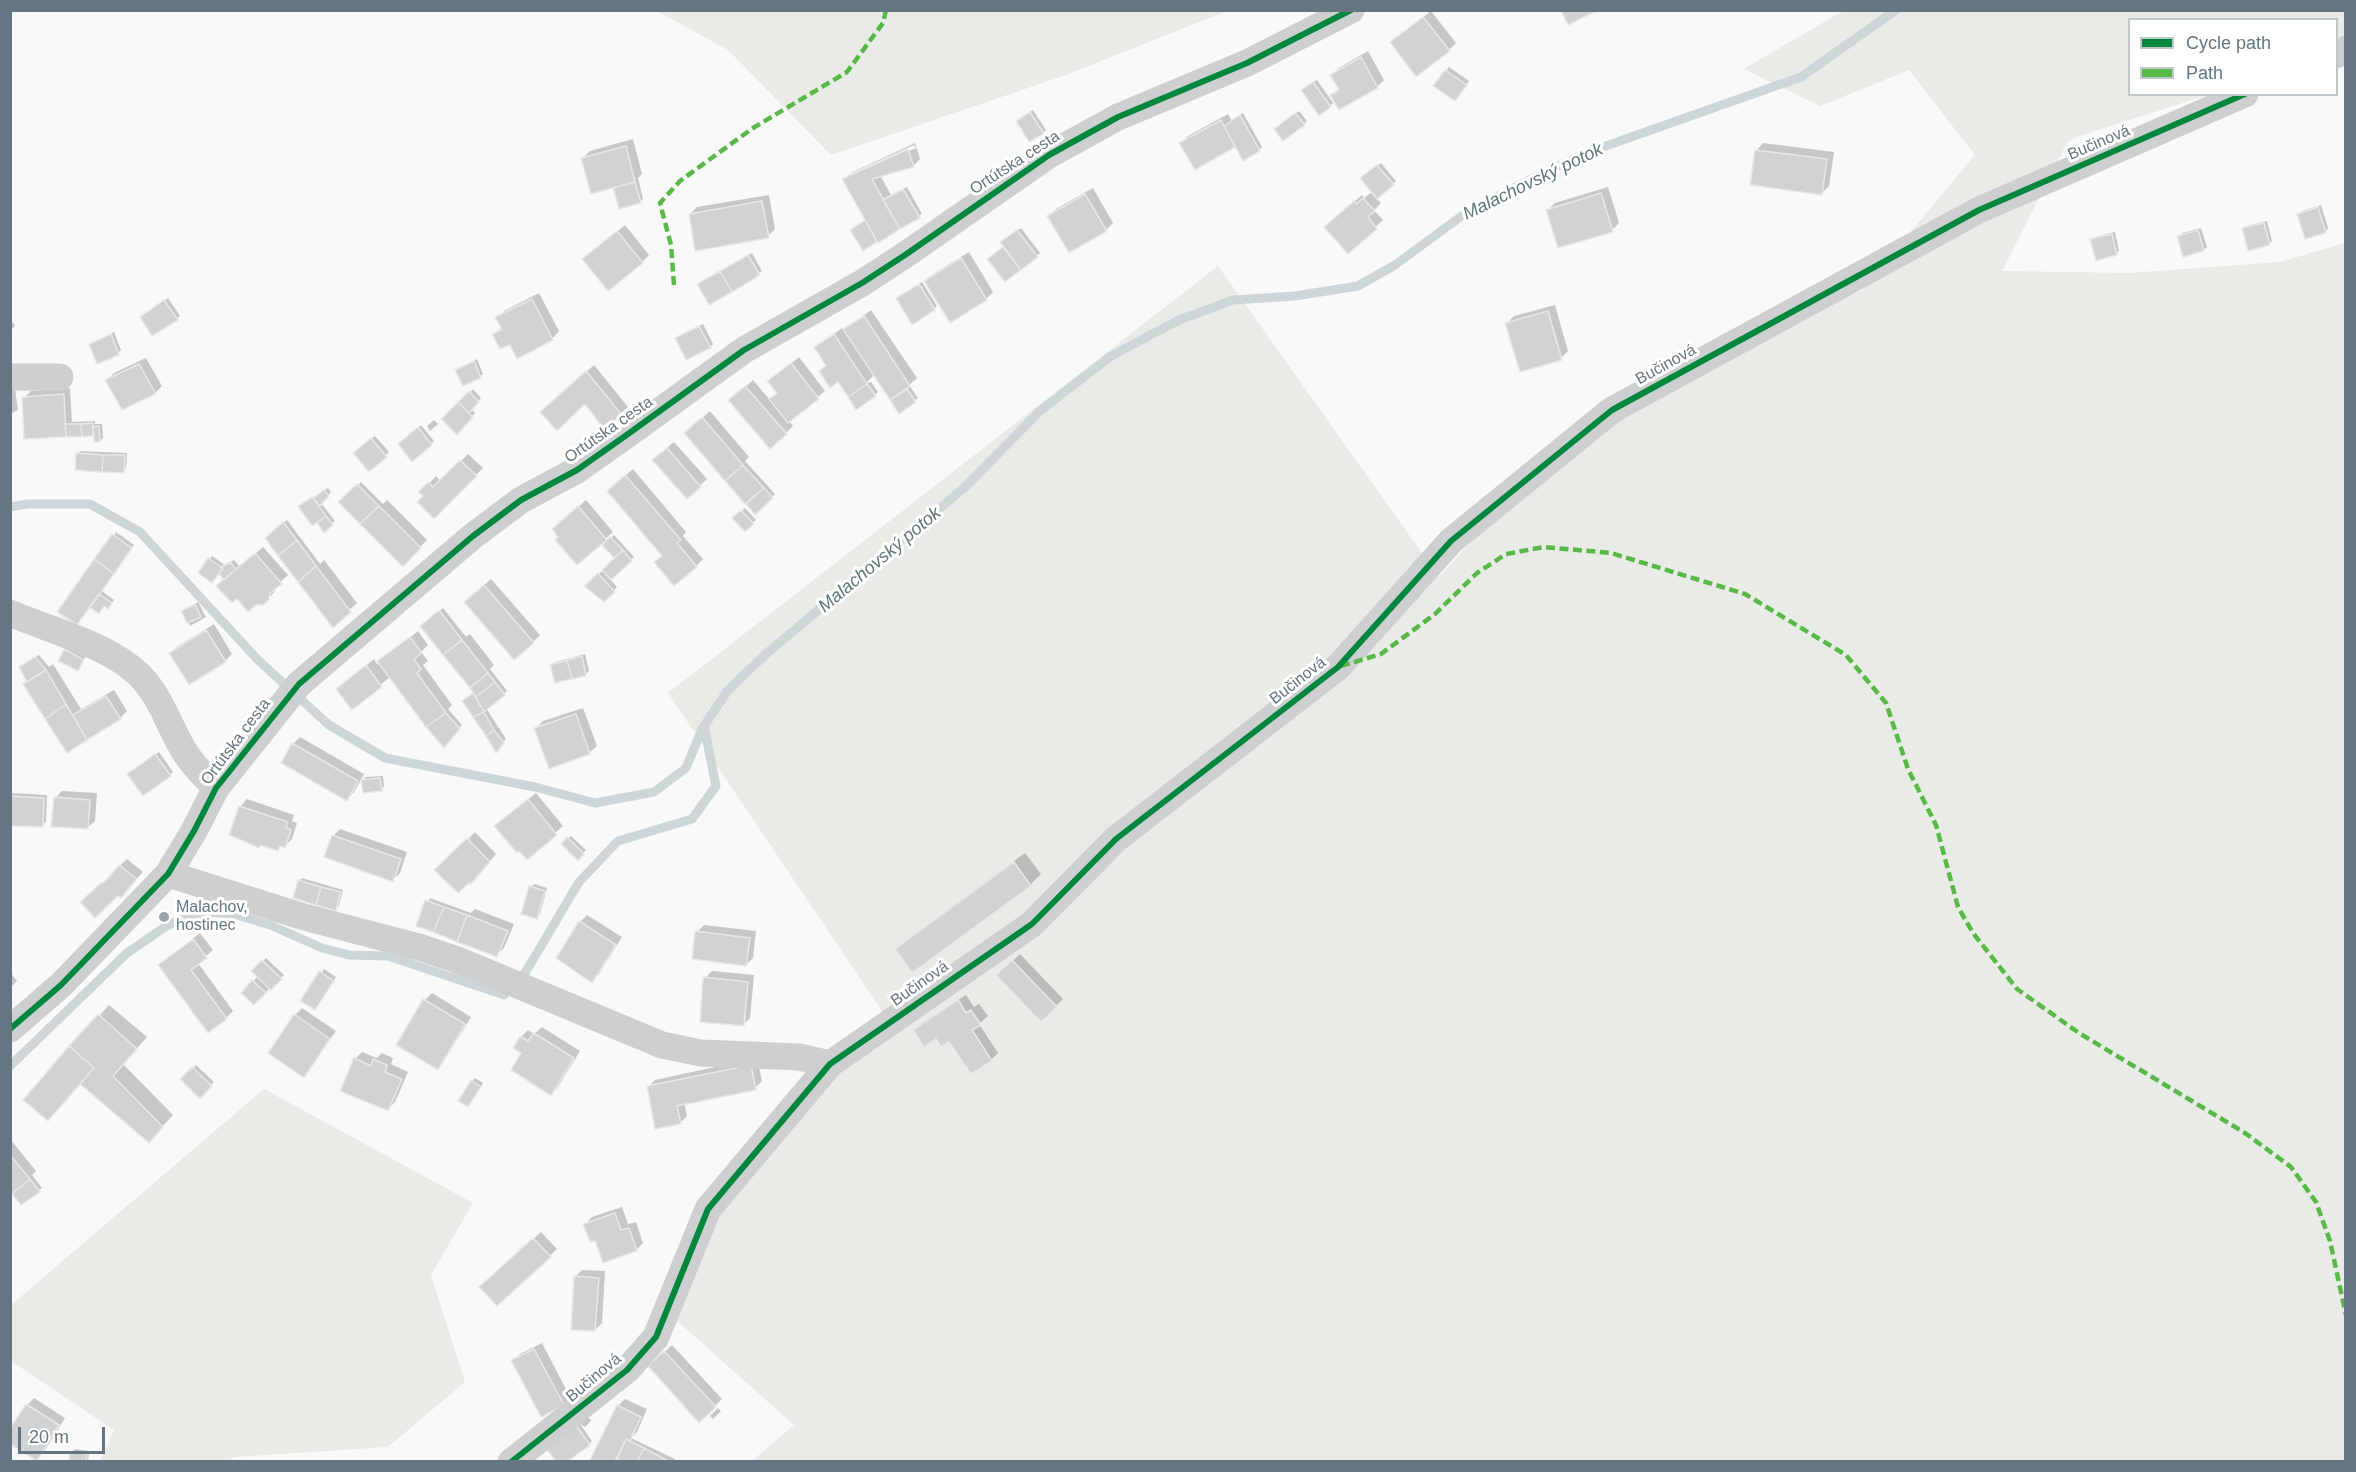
<!DOCTYPE html>
<meta charset="utf-8">
<style>
body{margin:0}
#map{position:relative;width:2356px;height:1472px;overflow:hidden;background:#f9f9f9;font-family:Arial,sans-serif}
canvas{display:block}
.frame{position:absolute;inset:0;border:12px solid #657683;pointer-events:none}
.legend{position:absolute;left:2128px;top:18px;width:210px;height:78px;box-sizing:border-box;background:#fff;border:2px solid #c1c8cd;margin:0;padding:8px 10px;list-style:none;font-size:18px;color:#657683}
.legend li{display:flex;align-items:center;gap:12px;height:30px}
.legend b{width:30px;border:2px solid #c1c8cd}
.scale{position:absolute;left:18px;top:1427px;width:87px;height:27px;box-sizing:border-box;border:3px solid #657683;border-top:0;padding-left:8px;font-size:18px;line-height:21px;white-space:nowrap;color:#657683;-webkit-text-stroke:4px #fff;paint-order:stroke}
</style>
<div id="map">
<canvas width="2356" height="1472"></canvas>
<div class="frame"></div>
<ul class="legend">
<li><b style="height:8px;background:#00873e"></b>Cycle path</li>
<li><b style="height:8px;background:#58b947"></b>Path</li>
</ul>
<div class="scale">20 m</div>
</div>
<script>
const c = document.querySelector('canvas').getContext('2d');
c.lineJoin = 'round';
function paint(path, color) {
  c.fillStyle = color;
  c.fill(path, 'evenodd');
}
function stroke(path, color, width, dash) {
  c.strokeStyle = color;
  c.lineWidth = width;
  c.lineCap = dash ? 'butt' : 'round';
  c.setLineDash(dash || []);
  c.stroke(path);
}
function write(font, color, halo, rows, align = 'center') {
  c.font = font + ' Arial,sans-serif';
  c.lineWidth = 6;
  c.setLineDash([]);
  c.textBaseline = 'middle';
  c.strokeStyle = halo;
  c.fillStyle = color;
  for (const [text, x, y, turn = 0] of rows) {
    c.save();
    c.translate(x, y);
    c.rotate((+turn || 0) * Math.PI / 180);
    c.textAlign = isNaN(turn) ? turn : align;
    if (halo) c.strokeText(text, 0, 0);
    c.fillText(text, 0, 0);
    c.restore();
  }
}
paint(new Path2D(`
 M657,11H1227L1063,76L831,155L728,50Z
 M1843,11H2345V34L2337,39L2336,20H2130V94L2208,95L2076,137L2067,143L2002,271L2130,273L2280,262L2345,243V1461H752L794,1425L675,1319L674,1270L886,1017L668,693L1218,266L1439,577L1541,465L1731,341L1861,291L1975,155L1909,70L1820,106L1744,69Z
 M264,1089L473,1203L431,1275L465,1382L388,1447L234,1457L227,1462L100,1461L114,1430L11,1361V1305Z`), '#e8ebe6');
paint(new Path2D(`
 M1431,11L1456,43L1449,50L1392,42Z
 M1368,51L1384,80L1377,87L1332,95L1339,88L1332,75L1339,68Z
 M1449,67L1469,81L1458,96L1446,71Z
 M1317,80L1333,103L1330,106L1306,87Z
 M1033,110L1046,130L1043,133L1021,118Z
 M1299,111L1307,121L1304,124L1279,126Z
 M1243,113L1262,147L1259,150L1236,145L1195,168L1181,143L1188,136L1228,114L1232,121Z
 M633,139L642,174L638,178L643,199L640,202L615,188L619,185L583,158L590,151Z
 M915,143L920,159L913,166L880,175L891,195L907,187L922,214L876,241L855,227L866,220L844,180L851,173ZM914,145L916,148L850,177V174Z
 M1763,143L1834,152L1829,186L1822,193L1756,151Z
 M1381,163L1396,181L1376,198L1381,203L1374,210L1383,220L1348,252L1333,220L1362,195L1364,198L1373,191L1365,175Z
 M1608,187L1619,223L1612,230L1548,210L1555,203Z
 M1093,188L1113,223L1106,230L1049,216L1056,209Z
 M769,195L775,229L768,236L690,214L697,207Z
 M2321,205L2328,228L2325,232L2299,215L2302,211Z
 M2267,221L2272,241L2269,244L2244,229L2247,226Z
 M625,225L649,255L642,262L584,259Z
 M1021,228L1040,253L1005,280L992,256L1005,247V239Z
 M2201,228L2207,247L2204,250L2179,237L2182,233Z
 M2115,232L2119,251L2116,254L2092,240L2095,237Z
 M969,252L993,292L986,299L951,321L926,281L933,274Z
 M752,253L762,271L710,303L702,282Z
 M922,282L937,306L934,309L901,295Z
 M539,293L559,331L552,339L510,343L494,335L502,327L497,318L504,311Z
 M168,298L180,316L177,319L145,314Z
 M1555,305L1568,351L1561,358L1507,323L1514,316Z
 M871,310L917,378L909,385L918,398L900,411L875,374L865,384L871,382L878,392L875,395L827,365L816,347L842,328L844,331Z
 M10,318L15,326L10,331Z
 M703,324L713,344L710,347L677,339Z
 M114,332L121,350L118,353L91,344Z
 M799,357L825,391L789,421L793,426L786,433L737,394L753,380L770,400L778,392L769,381Z
 M146,358L162,386L155,393L107,380L114,373Z
 M477,359L483,374L480,377L457,370Z
 M594,365L628,407L605,427L585,402L549,406Z
 M15,388L18,410L10,414V389Z
 M70,388L72,422L95,421V424H102L103,438L99,441L95,435L25,437L24,398L31,391Z
 M473,389L481,398L471,409L475,413L457,432L443,419Z
 M710,411L749,457L745,461L775,494L755,513L726,480L693,426Z
 M434,420L438,424L430,431L427,426Z
 M421,425L434,441L431,444L403,441Z
 M375,436L389,452L386,455L358,450Z
 M674,442L707,479L687,497L661,453Z
 M80,451L127,453L126,468L123,471L77,454Z
 M468,454L483,468L434,517L425,496L421,492L436,476L441,481Z
 M633,469L686,532L683,536L703,559L696,566L663,555L616,484Z
 M361,482L383,504L387,500L427,540L403,565L341,502Z
 M328,488L331,492L321,503L335,521L324,530L303,504Z
 M586,500L613,532L577,563L560,537L561,522Z
 M745,508L756,520L745,530L734,518Z
 M287,520L320,564L324,560L357,603L333,625L270,535Z
 M116,532L134,545L102,591L114,600L111,604L91,606L77,623Z
 M614,535L634,557L610,579L617,587L604,600L586,586L616,558L604,545Z
 M263,547L288,575L276,586L275,591L268,599L225,579L219,573H200L212,556L225,565L234,560L240,567Z
 M491,579L540,635L533,642L473,595Z
 M198,602L206,617L190,626L183,611Z
 M443,608L466,637L470,634L494,665L490,669L507,691L486,708L506,739L496,750L467,698L475,692L425,623Z
 M214,624L232,654L225,661L171,653L178,646Z
 M418,631L428,645L421,652L428,661L423,665L452,705L448,709L462,725L444,745L390,677L352,708L338,689L374,659L377,664Z
 M69,647L86,656L78,669L65,650Z
 M585,654L589,671L586,674L556,681L552,665L555,662Z
 M39,655L49,667L53,664L81,709L114,690L127,711L120,718L67,751L21,667Z
 M583,708L597,746L589,753L536,728L543,721Z
 M300,737L364,774L354,792L347,799L293,744Z
 M159,752L173,772L144,793L132,771Z
 M383,776L384,786L381,790L363,780L366,777Z
 M62,791L97,793L95,821L87,828L55,798Z
 M10,793L47,795L46,822L42,825L10,824Z
 M536,793L563,826L527,858L503,819Z
 M247,799L294,815L292,821L297,823L292,839L285,846L282,845L277,850L261,844L259,847L247,843L240,807Z
 M340,829L407,852L400,873L393,880L333,836Z
 M475,832L496,854L477,876L437,870Z
 M571,836L586,850L578,859L563,844Z
 M1025,853L1041,874L1030,885L897,950L908,939Z
 M127,859L143,872L125,891L82,902Z
 M302,878L343,890L339,906L336,909L299,881Z
 M534,884L547,888L540,914L537,917L531,887Z
 M430,898L471,913L475,909L514,924L504,948L496,955L418,925Z
 M587,915L622,937L599,974L592,981L580,922Z
 M704,925L756,931L753,958L746,965L697,932Z
 M200,933L213,950L198,963L233,1011L226,1018L160,965Z
 M1020,954L1063,999L1041,1020L998,975Z
 M266,958L284,975L254,1003L243,993L258,976L253,971Z
 M324,969L336,977L318,1005L303,1000Z
 M712,971L754,975L750,1018L743,1025L705,978Z
 M10,972L17,981L10,988Z
 M432,993L471,1017L444,1061L437,1068L425,1000Z
 M966,995L974,1007L979,1004L988,1016L979,1024L998,1053L991,1060L950,1039L915,1030L922,1023Z
 M109,1005L147,1037L123,1064L173,1115L159,1130L81,1082L99,1016Z
 M302,1008L336,1031L304,1076L295,1015Z
 M542,1027L580,1051L558,1087L551,1094L523,1053L521,1037L528,1030L534,1034Z
 M362,1052L377,1058L382,1053L393,1058L391,1064L408,1072L395,1102L388,1109L355,1059Z
 M757,1058L762,1081L755,1088L684,1102L687,1116L680,1123L648,1087L655,1080Z
 M196,1065L214,1082L200,1097L182,1079Z
 M475,1078L483,1083L471,1102L472,1081Z
 M10,1139L36,1171L32,1175L42,1188L21,1203L10,1190Z
 M622,1207L628,1224L636,1222L643,1243L636,1250L596,1239L585,1224L592,1217Z
 M541,1232L557,1249L497,1304L488,1280Z
 M582,1270L605,1271L602,1323L595,1330L575,1277Z
 M542,1343L570,1397L563,1404L513,1361L520,1354Z
 M672,1345L722,1399L699,1421L650,1366Z
 M34,1398L65,1418L44,1452L37,1459L27,1405Z
 M625,1399L647,1409L637,1432L631,1438L675,1459L674,1462H591L618,1406Z
 M718,1408L721,1411L713,1419L710,1416Z
 M586,1416L591,1420L588,1424L585,1427L580,1424L592,1441L589,1444L547,1447Z
 M75,1449L89,1451L88,1462H71L72,1452Z`), '#0003');
stroke(new Path2D(`
 M10,507L27,504H90L140,532L257,659L329,725L385,758L535,787L595,803L654,792L686,768L703,727
 M10,1066L127,953L165,927L189,915L206,912L234,914L270,925L322,948L349,955L388,956L504,995L525,973L579,882L618,841L692,819L716,786L704,726L728,690L766,654L965,487L1040,411L1111,356L1179,320L1233,300L1295,296L1358,286L1395,265L1467,212L1531,179L1586,153L1801,77L1896,10`), '#ced6d9', 9);
const building = new Path2D(`
 M1561,10H1598L1568,25Z
 M1423,17L1450,51L1416,77L1390,42Z
 M1361,57L1378,88L1339,110L1330,95L1339,90L1330,75Z
 M1445,70L1467,85L1455,101L1433,86Z
 M1313,82L1331,107L1319,116L1301,90Z
 M1030,112L1044,134L1029,142L1016,121Z
 M1295,113L1305,125L1283,141L1274,129Z
 M1240,115L1260,151L1243,161L1224,126Z
 M1221,120L1235,147L1195,170L1179,143Z
 M626,146L635,182L591,194L581,158Z
 M908,149L914,167L872,179L900,229L878,243L842,179Z
 M1755,150L1827,159L1822,195L1750,185Z
 M1377,165L1394,185L1377,199L1360,178Z
 M635,182L641,203L619,209L613,188Z
 M903,189L920,218L900,229L883,200Z
 M1601,193L1613,232L1558,248L1546,210Z
 M1085,194L1107,231L1069,253L1047,216Z
 M1363,198L1375,211L1368,217L1377,229L1348,254L1324,227L1354,201L1356,204Z
 M762,201L769,238L695,251L689,214Z
 M2318,207L2326,233L2305,239L2297,214Z
 M865,220L877,242L863,251L850,230Z
 M2264,223L2270,245L2248,251L2242,228Z
 M1017,230L1038,257L1021,270L1000,242Z
 M2198,230L2204,251L2183,257L2177,236Z
 M617,231L643,263L608,291L582,259Z
 M2112,234L2117,255L2096,261L2090,239Z
 M1003,247L1021,270L1005,282L987,259Z
 M748,255L760,275L732,292L720,271Z
 M961,258L987,300L950,323L924,281Z
 M720,271L732,292L709,305L697,284Z
 M919,284L935,310L912,325L896,298Z
 M532,299L553,340L517,359L510,345L500,349L492,334L502,330L495,317Z
 M164,300L178,320L152,336L140,317Z
 M1548,311L1562,360L1520,372L1505,323Z
 M864,316L910,386L890,400L843,329Z
 M699,326L711,348L686,360L675,338Z
 M111,334L119,355L97,364L89,344Z
 M834,334L867,384L848,397L838,382L830,388L819,371L826,366L814,347Z
 M474,361L481,378L463,386L455,370Z
 M791,363L819,399L788,423L769,399L777,393L767,381Z
 M139,364L156,394L122,410L105,380Z
 M586,371L622,415L604,429L585,404L557,431L540,412Z
 M867,384L876,396L856,410L848,397Z
 M745,386L787,434L770,449L728,400Z
 M907,389L916,402L899,414L890,400Z
 M469,391L479,402L469,413L458,402Z
 M64,394L66,437L24,439L22,397Z
 M458,402L473,417L457,435L441,419Z
 M702,417L743,465L725,481L684,433Z
 M93,423V436L82,437L81,424Z
 M65,424H81L82,437H66Z
 M99,426L100,442H94L93,427Z
 M418,427L432,445L412,462L398,444Z
 M371,438L387,457L369,472L353,453Z
 M667,448L701,487L687,499L652,460Z
 M76,453L103,455L102,472L75,470Z
 M103,455H125L124,473L102,472Z
 M460,460L477,476L434,519L417,502L423,496L418,492L428,482L433,487Z
 M743,465L764,488L745,504L725,481Z
 M625,475L681,540L677,543L697,567L674,586L654,562L662,556L607,491Z
 M357,484L379,506L360,524L338,502Z
 M764,488L773,498L755,515L746,504Z
 M324,490L329,496L320,506L313,498Z
 M312,497L326,516L312,526L298,506Z
 M379,506L421,548L403,567L360,524Z
 M578,506L607,540L577,565L555,540L558,537L552,529Z
 M741,510L754,524L745,532L732,518Z
 M326,516L333,525L324,533L317,523Z
 M283,522L297,540L278,556L265,538Z
 M112,534L132,548L114,574L94,559Z
 M610,537L623,550L614,558L602,545Z
 M297,540L316,566L298,582L278,556Z
 M623,550L632,561L611,580L602,570Z
 M255,553L282,584L270,593L269,600L263,605H256L248,612L237,599L232,603L216,586Z
 M208,558L223,568L212,583L198,573Z
 M94,559L114,574L77,625L57,612Z
 M230,562L236,569L224,580L219,574L223,568L221,567Z
 M316,566L351,612L333,628L298,582Z
 M598,573L615,592L604,602L584,586Z
 M484,585L534,643L514,660L464,602Z
 M99,594L112,603L108,609L104,606L99,614L89,607Z
 M195,604L201,617L187,623L181,611Z
 M439,610L462,640L443,655L420,626Z
 M206,630L226,662L189,685L169,653Z
 M410,637L422,653L414,659L421,669L417,673L446,713L426,727L377,661Z
 M462,640L488,673L470,688L443,655Z
 M64,649L84,660L78,671L58,661Z
 M582,656L586,676L572,679L567,660Z
 M35,657L46,670L27,682L19,667Z
 M567,660L572,679L555,683L550,665Z
 M366,665L382,687L352,710L336,689Z
 M46,670L66,704L45,719L23,684Z
 M488,673L495,682L476,697L470,688Z
 M495,682L505,695L484,712L476,697Z
 M473,693L484,712L473,717L462,701Z
 M106,696L121,719L87,740L73,715Z
 M66,704L87,740L67,753L45,719Z
 M484,712L494,730L486,736L473,717Z
 M446,713L460,729L444,748L426,727Z
 M576,714L590,754L549,769L534,728Z
 M494,730L504,743L496,753L486,736Z
 M292,743L358,781L347,801L281,763Z
 M155,754L171,776L143,796L127,774Z
 M380,778L382,791L363,793L361,780Z
 M10,796L44,798L43,827L10,826Z
 M54,797L90,800L88,829L51,827Z
 M528,799L557,835L527,860L519,851L517,853L494,826Z
 M239,806L288,822L286,828L291,830L285,848L280,846L278,851L260,845L259,848L229,835Z
 M332,835L401,859L393,882L324,857Z
 M567,837L584,854L578,861L561,844Z
 M467,838L490,862L470,885L469,883L458,893L434,870Z
 M1014,862L1031,886L912,973L895,949Z
 M119,865L137,879L121,898L118,896L95,918L80,902L102,882L104,883Z
 M298,880L321,887L316,905L293,898Z
 M529,886L545,891L537,919L521,914Z
 M321,887L341,892L336,911L316,905Z
 M425,900L444,907L433,932L416,926Z
 M444,907L467,915L457,942L433,932Z
 M467,915L508,931L497,957L457,942Z
 M579,921L616,945L592,983L556,958Z
 M695,931L750,938L746,966L692,959Z
 M193,939L207,958L191,970L227,1019L208,1033L158,965Z
 M262,960L282,979L271,990L251,971Z
 M1012,960L1057,1007L1041,1022L996,975Z
 M319,971L334,981L315,1010L300,1001Z
 M703,977L748,982L744,1026L700,1022Z
 M252,980L266,993L254,1005L241,993Z
 M423,999L465,1024L438,1070L396,1045Z
 M958,1000L966,1013L971,1010L981,1025L972,1030L992,1061L971,1074L949,1042L941,1047L936,1039L924,1047L913,1030Z
 M98,1014L137,1049L113,1076L163,1127L149,1143L80,1084L94,1068L69,1046Z
 M294,1014L330,1039L304,1078L268,1053Z
 M534,1033L574,1058L551,1096L511,1070L521,1053L513,1048L520,1036L528,1041Z
 M69,1046L94,1068L48,1121L23,1100Z
 M354,1058L371,1066L373,1059L387,1065L385,1072L402,1079L388,1111L340,1091Z
 M751,1065L756,1090L677,1106L681,1124L655,1129L647,1086Z
 M192,1067L212,1086L200,1099L180,1079Z
 M471,1080L481,1087L468,1107L458,1101Z
 M10,1155L30,1179L12,1194L10,1192Z
 M30,1179L40,1192L21,1205L12,1194Z
 M615,1213L621,1230L629,1228L637,1251L603,1263L595,1241L590,1242L583,1224Z
 M533,1238L551,1257L497,1306L479,1287Z
 M574,1276L599,1278L595,1331L571,1330Z
 M534,1349L564,1405L541,1417L511,1360Z
 M664,1351L716,1407L699,1423L648,1366Z
 M26,1404L59,1425L37,1461L10,1444V1428Z
 M617,1405L641,1417L630,1441L626,1439L616,1462H589Z
 M576,1425L590,1445L567,1462H556L545,1447Z
 M626,1439L644,1448L637,1462L615,1461Z
 M644,1448L670,1462H637Z
 M70,1452L87,1454L86,1462H69Z`);
paint(building, '#d0d2d3');
stroke(building, '#e8e8e8', 1.5);
stroke(new Path2D(`
 M2336,55L2346,49
 M10,377H60
 M10,613C53,632 120,647 148,685C162,702 168,722 179,742C188,760 202,774 216,788
 M168,874L304,917L419,947L455,959L662,1045L701,1053L799,1057L830,1064
 M10,1029L61,985L168,874L194,831L216,788L299,684L473,536L521,500L577,470L628,434L744,350L862,283L905,255L1049,155L1118,117L1247,63L1351,10
 M511,1462L627,1370L656,1337L708,1209L830,1064L1032,924L1116,839L1338,667L1451,541L1612,410L1979,210L2245,94`), '#cecfd0', 27);
stroke(new Path2D(`
 M674,285L671,245L660,203L680,181L753,128L847,72L883,23L886,10
 M1341,666L1381,654L1435,614L1477,573L1506,554L1544,547L1611,553L1745,594L1846,655L1886,703L1908,769L1936,825L1958,907L1973,933L2017,989L2079,1033L2245,1133L2291,1167L2316,1202L2330,1241L2346,1315`), '#58b947', 4.5, [9, 4.5]);
stroke(new Path2D(`
 M10,1029L61,985L168,874L194,831L216,788L299,684L473,536L521,500L577,470L628,434L744,350L862,283L905,255L1049,155L1118,117L1247,63L1351,10
 M511,1462L627,1370L656,1337L708,1209L830,1064L1032,924L1116,839L1338,667L1451,541L1612,410L1979,210L2245,94`), '#00873e', 6);
for (const [x, y, r, color] of [
 [164,917,6,"#99a4ac"]
]) {
  const dot = new Path2D();
  dot.arc(x, y, r, 0, 2 * Math.PI);
  c.fillStyle = color;
  c.fill(dot);
  stroke(dot, '#fff', 2);
}
write('16px', '#657683', '#fff', [
 ["Bučinová",2099,143,-23],
 ["Ortútska cesta",1015,163,-33],
 ["Bučinová",1666,365,-29],
 ["Ortútska cesta",609,430,-35],
 ["Bučinová",1298,681,-38],
 ["Ortútska cesta",236,742,-53],
 ["Bučinová",920,984,-35],
 ["Bučinová",594,1378,-40]
]);
write('16px', '#657683', '#fff', [
 ["Malachov,",176,908],
 ["hostinec",176,926]
], 'left');
write('italic 18px', '#60757c', '#fff', [
 ["Malachovský potok",1533,182,-26],
 ["Malachovský potok",880,560,-40]
]);
</script>
